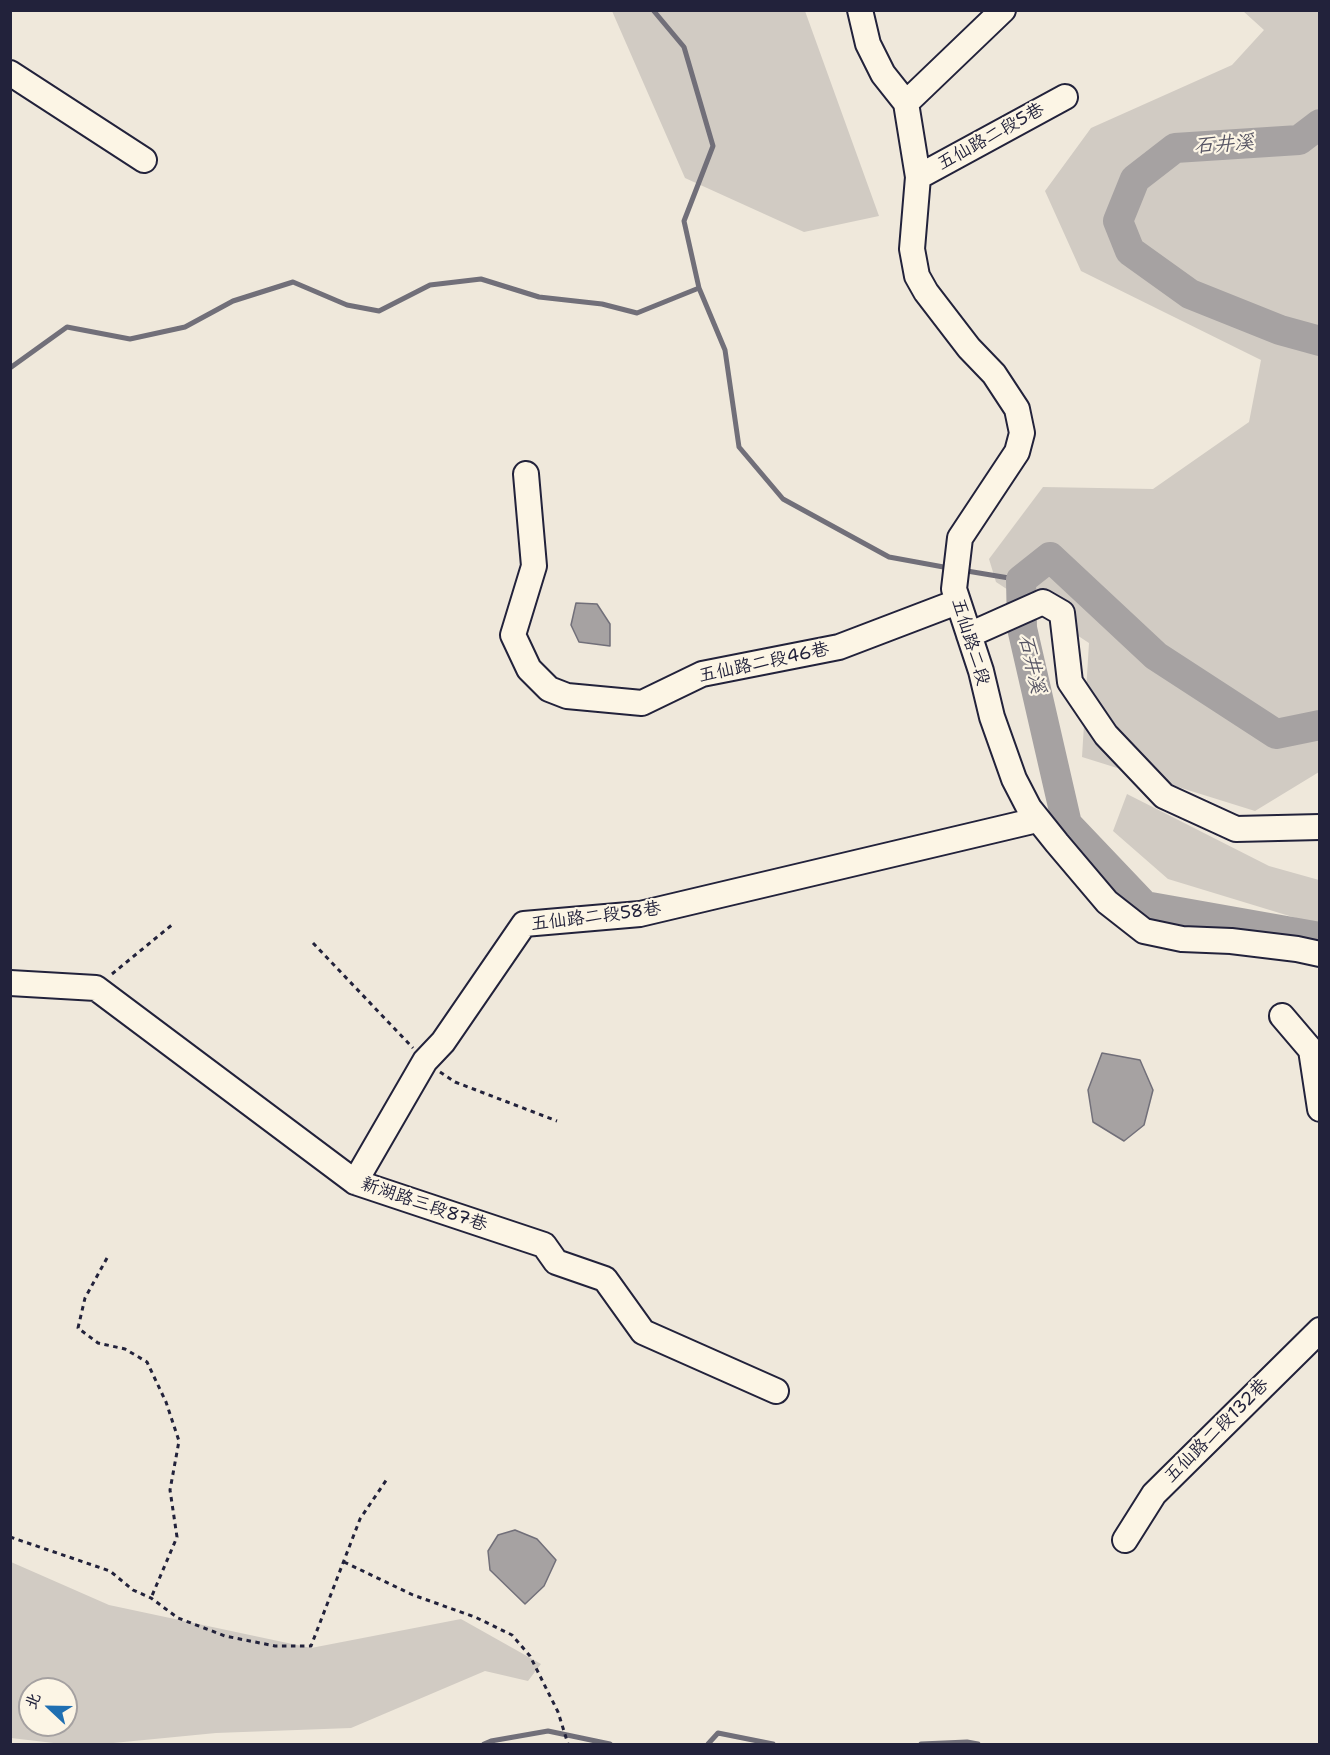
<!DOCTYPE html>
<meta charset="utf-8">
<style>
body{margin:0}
#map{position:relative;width:1330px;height:1755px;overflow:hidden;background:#efe8db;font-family:"Shantell Sans","LXGW WenKai TC",sans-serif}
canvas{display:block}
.frame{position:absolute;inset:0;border:12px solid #22223b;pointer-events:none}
.north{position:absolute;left:18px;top:1677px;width:60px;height:60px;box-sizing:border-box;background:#fcf5e5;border:2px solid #a5a1a1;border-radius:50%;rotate:292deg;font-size:16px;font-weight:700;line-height:24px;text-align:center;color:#22223b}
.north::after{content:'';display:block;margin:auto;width:21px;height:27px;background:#1f6fb2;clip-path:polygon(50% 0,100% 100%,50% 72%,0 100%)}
</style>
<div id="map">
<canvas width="1330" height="1755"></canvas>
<div class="frame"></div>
<div class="north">北</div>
</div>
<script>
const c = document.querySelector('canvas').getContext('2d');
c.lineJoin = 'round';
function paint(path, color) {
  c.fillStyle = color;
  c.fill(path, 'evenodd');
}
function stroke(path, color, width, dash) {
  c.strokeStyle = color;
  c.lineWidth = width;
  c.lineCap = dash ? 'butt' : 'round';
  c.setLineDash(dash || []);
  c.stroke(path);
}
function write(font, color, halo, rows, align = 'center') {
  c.font = font + ' "Shantell Sans","LXGW WenKai TC",sans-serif';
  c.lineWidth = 4.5;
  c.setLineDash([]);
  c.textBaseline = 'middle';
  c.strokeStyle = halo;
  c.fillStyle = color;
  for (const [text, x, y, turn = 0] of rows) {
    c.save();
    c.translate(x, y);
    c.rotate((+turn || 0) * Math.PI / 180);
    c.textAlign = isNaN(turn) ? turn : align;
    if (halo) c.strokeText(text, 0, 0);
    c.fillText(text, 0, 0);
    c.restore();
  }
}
paint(new Path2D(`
 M612,11H805L879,216L804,232L685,178Z
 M1243,11H1319V772L1255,811L1082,757L1089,643L996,582L989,559L1043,487L1153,489L1249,422L1261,360L1081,271L1045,191L1091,128L1232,65L1264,30Z
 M1127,794L1269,866L1319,880V925L1168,879L1113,831Z
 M11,1562L109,1605L311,1648L461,1619L541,1664L528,1681L485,1671L351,1728L216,1733L103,1744H62L11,1738ZM30,1689H66V1725H30Z`), '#d1cbc3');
const water = new Path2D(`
 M576,603L597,604L610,624V646L579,642L571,625Z
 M1102,1053L1140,1060L1153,1090L1144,1125L1124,1141L1093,1122L1088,1090Z
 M515,1530L537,1539L556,1560L544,1586L525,1604L490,1570L488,1551L498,1535Z`);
paint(water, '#a6a2a2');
stroke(water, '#716f79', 1.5);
stroke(new Path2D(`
 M653,10L684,47L713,146L684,221L699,288L725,350L739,447L783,499L889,557L949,568
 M10,368L67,327L130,339L185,327L233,301L293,282L347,305L379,311L430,285L481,279L539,297L602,304L637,313L699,288
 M961,570L1021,580
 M484,1744L491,1741L548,1731L610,1744
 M708,1744L718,1733L773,1744
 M921,1744L967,1742L978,1744`), '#716f79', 5);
stroke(new Path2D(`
 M1320,124L1299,140L1175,148L1135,179L1118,221L1130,251L1190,294L1280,330L1320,341
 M1320,725L1276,734L1156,656L1050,557L1021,580L1022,628L1067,824L1145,906L1320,937`), '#a6a2a2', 30);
const minor = new Path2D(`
 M860,10L868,44L883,74L906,103L918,177L912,249L917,276L926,292L969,348L994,374L1017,409L1022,433L1017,452L960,538L954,589L981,671L992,717L1014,779L1029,808L1057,843L1107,902L1144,931L1182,939L1231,941L1297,949L1320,954
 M10,73L144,160
 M906,103L1003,10
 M918,177L1065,97
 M526,474L534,566L513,635L529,669L549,689L567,696L642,703L702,674L839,647L957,602
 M969,635L1043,602L1062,613L1070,682L1106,735L1164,796L1236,829L1320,827
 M10,983L96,988L355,1182L544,1245L556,1262L605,1279L643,1332L776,1391
 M1282,1016L1311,1050L1320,1109
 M355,1182L425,1061L443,1042L524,924L640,914L1037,820
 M1125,1540L1154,1494L1320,1330`);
stroke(minor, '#22223b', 28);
stroke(new Path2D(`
 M313,943L413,1048
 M112,974L173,924
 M440,1072L455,1082L557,1121
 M107,1258L85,1298L78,1328L98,1343L125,1349L147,1362L166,1402L179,1441L170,1490L177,1537L151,1598
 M10,1537L110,1571L133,1590L151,1598L178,1618L225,1636L275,1646H311L360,1519L387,1479
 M344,1562L413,1595L475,1617L512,1635L530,1656L558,1712L568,1744`), '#22223b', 3, [4.5, 4.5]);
stroke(minor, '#fcf5e5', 24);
write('18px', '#22223b', '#fcf5e5', [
 ["五仙路二段5巷",991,137,-29],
 ["五仙路二段",970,642,73],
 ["五仙路二段46巷",764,663,-12],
 ["五仙路二段58巷",596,917,-7],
 ["新湖路三段87巷",424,1205,19],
 ["五仙路二段132巷",1217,1431,-45]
]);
write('italic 20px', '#575564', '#fcf5e5', [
 ["石井溪",1224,145,-4],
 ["石井溪",1031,664,77]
]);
</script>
